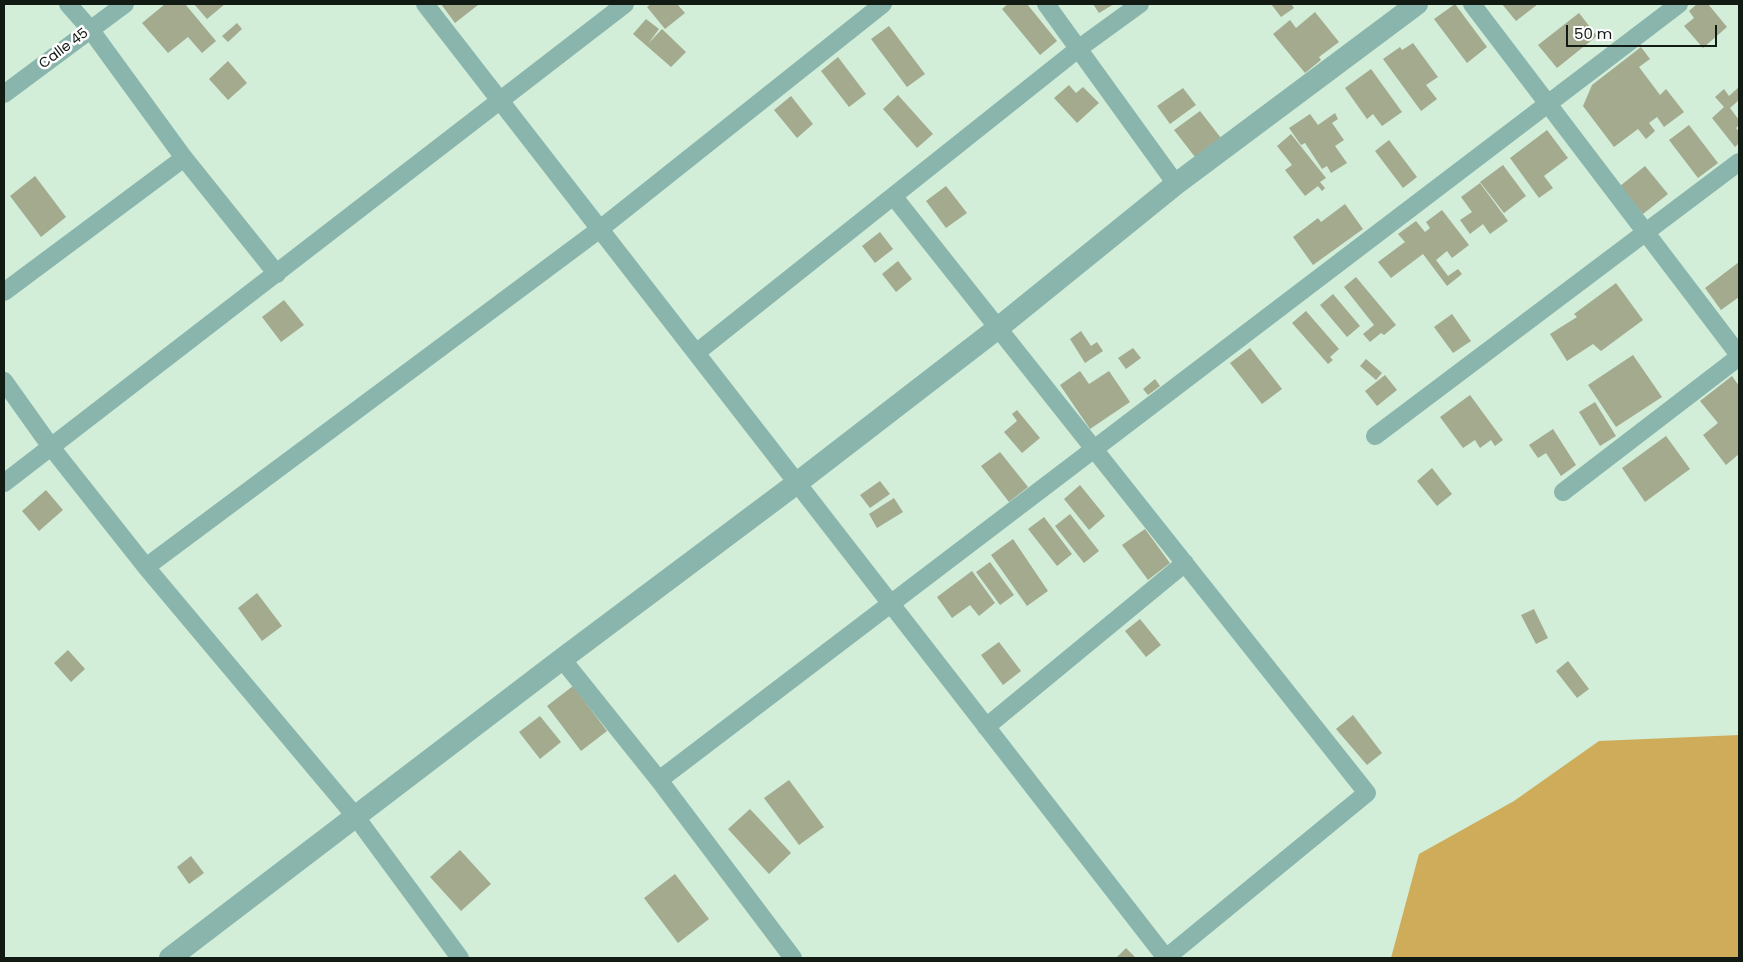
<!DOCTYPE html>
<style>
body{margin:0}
#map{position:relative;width:1743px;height:962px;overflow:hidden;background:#d2edd8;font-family:Poppins,sans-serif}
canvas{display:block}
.frame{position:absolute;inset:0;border:5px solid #111a13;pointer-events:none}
.scale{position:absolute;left:1566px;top:25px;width:151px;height:22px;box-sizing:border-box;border:2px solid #111a13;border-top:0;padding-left:6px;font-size:15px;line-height:18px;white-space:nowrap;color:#111a13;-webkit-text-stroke:4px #fff;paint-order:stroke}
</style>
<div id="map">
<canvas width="1743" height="962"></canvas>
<div class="frame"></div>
<div class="scale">50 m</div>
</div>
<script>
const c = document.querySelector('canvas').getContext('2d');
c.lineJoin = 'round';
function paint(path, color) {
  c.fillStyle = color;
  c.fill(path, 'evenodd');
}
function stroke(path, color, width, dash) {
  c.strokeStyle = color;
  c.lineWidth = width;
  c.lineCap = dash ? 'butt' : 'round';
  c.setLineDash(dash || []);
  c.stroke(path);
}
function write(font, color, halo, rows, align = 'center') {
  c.font = font + ' Poppins,sans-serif';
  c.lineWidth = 5;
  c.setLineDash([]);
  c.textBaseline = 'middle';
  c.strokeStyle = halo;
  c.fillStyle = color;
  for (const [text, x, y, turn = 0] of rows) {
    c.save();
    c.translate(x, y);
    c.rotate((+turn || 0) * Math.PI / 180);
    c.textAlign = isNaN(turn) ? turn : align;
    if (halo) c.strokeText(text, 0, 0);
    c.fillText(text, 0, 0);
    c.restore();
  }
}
paint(new Path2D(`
 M1739,735V958H1391L1419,854L1514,801L1599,741Z`), '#ceac5a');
paint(new Path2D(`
 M165,4H185L216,41L202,53L188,37L168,53L142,23Z
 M194,4H225L207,19Z
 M441,4H477L478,5L455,23Z
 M651,4H677L685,13L665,29L647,7Z
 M1008,4H1027L1057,41L1040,55L1002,9Z
 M1093,4H1114L1099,13Z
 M1271,4H1291L1294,8L1281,17Z
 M1455,4L1487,47L1467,63L1434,19Z
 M1502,4H1538L1516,21Z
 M1697,4H1708L1727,27L1703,48L1684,26L1694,18L1689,11Z
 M1315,12L1339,42L1319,57L1321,60L1305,73L1273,34L1290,20L1296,28Z
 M1579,13L1597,36L1557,68L1538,45Z
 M646,19L659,29L648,44L662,29L686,52L671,67L633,34Z
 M237,23L242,29L228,42L222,36Z
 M889,26L925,74L907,87L871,39Z
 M1413,43L1438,77L1426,85L1437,99L1421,111L1383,59L1400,47L1402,50Z
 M1641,47L1650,59L1639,67L1660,95L1666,89L1684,112L1664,127L1657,117L1649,123L1655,131L1646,139L1638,129L1614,147L1583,106L1592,85Z
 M838,57L866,94L849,107L821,71Z
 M228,61L247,83L228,100L209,79Z
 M1371,69L1402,112L1382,126L1373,114L1367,119L1345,88Z
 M1069,85L1076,93L1083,87L1099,103L1077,123L1054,98Z
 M1739,87V100L1730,108L1739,120V125L1736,128L1739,132V143L1735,147L1712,118L1724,107L1715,97L1724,89L1729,96Z
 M1183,88L1196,105L1170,124L1157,106Z
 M898,95L933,134L917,148L883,109Z
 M791,96L813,124L797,138L774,110Z
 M1200,111L1221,138L1195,157L1174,130Z
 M1335,113L1338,119L1332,123L1344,140L1335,146L1347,163L1331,173L1327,166L1322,169L1305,143L1301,145L1289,128L1310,114L1318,125Z
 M1689,125L1718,163L1698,178L1669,140Z
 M1547,130L1568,158L1544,176L1553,188L1539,198L1510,158Z
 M1291,134L1326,178L1320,182L1325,188L1322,191L1318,186L1305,196L1285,170L1292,165L1277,146Z
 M1389,140L1417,177L1403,188L1375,151Z
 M1503,165L1526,196L1504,213L1480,182Z
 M1645,166L1668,194L1643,214L1620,186Z
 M35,176L66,217L41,237L10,196Z
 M1480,183L1508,221L1490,234L1483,224L1470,234L1460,220L1472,212L1461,197Z
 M946,186L967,213L946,228L926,201Z
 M1345,204L1363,229L1313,265L1293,237L1318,218L1321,222Z
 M1442,210L1469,245L1452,258L1447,251L1436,260L1448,276L1458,269L1462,274L1447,286L1423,254L1391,278L1378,262L1405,242L1398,234L1416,221L1425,232L1430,228L1426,222Z
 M880,232L893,249L875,263L862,246Z
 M898,261L912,279L896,292L882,274Z
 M1739,262V297L1721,310L1705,288Z
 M1356,277L1396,325L1384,335L1381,333L1370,342L1363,334L1374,325L1344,287Z
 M1616,283L1643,320L1601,351L1593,344L1567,361L1550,334L1577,317L1574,314Z
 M1333,294L1360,326L1347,337L1320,305Z
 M284,300L304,325L281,342L262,317Z
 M1306,311L1339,349L1330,357L1333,360L1328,364L1292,323Z
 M1452,314L1471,341L1453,353L1434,327Z
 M1081,331L1091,346L1097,342L1103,351L1085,363L1070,339Z
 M1133,348L1141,358L1126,369L1118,358Z
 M1250,348L1282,389L1262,404L1230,363Z
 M1633,355L1662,397L1616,427L1588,385Z
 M1366,359L1382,373L1376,380L1360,366Z
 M1080,371L1089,384L1109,371L1130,402L1090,429L1060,385Z
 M1385,375L1397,390L1377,406L1365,391Z
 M1732,376L1739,386V454L1726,465L1703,435L1718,423L1700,401Z
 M1155,379L1160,386L1148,395L1143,389Z
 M1470,395L1503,440L1495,446L1491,440L1480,448L1475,440L1463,448L1440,417Z
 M1595,402L1616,436L1600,446L1579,412Z
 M1017,410L1040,438L1022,453L1004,432L1017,421L1012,414Z
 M1553,429L1576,465L1561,476L1546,453L1538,458L1529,445Z
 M1666,436L1690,469L1645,502L1622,468Z
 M1000,452L1028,487L1009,502L981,466Z
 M1432,468L1452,494L1437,506L1417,481Z
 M880,481L890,494L870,508L860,495Z
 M1080,485L1105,516L1089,530L1064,499Z
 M46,490L63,510L39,531L22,511Z
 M894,498L903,512L877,528L869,514Z
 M1070,514L1099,551L1084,563L1055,526Z
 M1044,517L1072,554L1057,566L1028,529Z
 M1145,529L1170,563L1148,580L1122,545Z
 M1013,539L1048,591L1027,606L991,555Z
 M990,562L1014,595L1000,605L976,572Z
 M972,571L995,603L979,616L970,605L952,618L937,597Z
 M257,593L282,626L262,641L238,608Z
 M1534,609L1548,638L1536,644L1521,615Z
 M1140,619L1161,645L1146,657L1125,631Z
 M999,642L1021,671L1003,685L981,655Z
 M68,650L85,669L71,682L54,663Z
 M1568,661L1589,689L1577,698L1556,671Z
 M573,686L607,731L581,751L547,706Z
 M1353,715L1382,753L1367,765L1336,729Z
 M540,716L561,742L540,759L519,732Z
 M789,780L824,827L799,845L764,798Z
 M750,809L791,853L769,874L728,829Z
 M460,850L491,884L461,911L430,877Z
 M191,856L204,873L189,884L177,867Z
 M675,874L709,919L678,943L644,898Z
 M1126,948L1136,958H1116Z`), '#a3aa8e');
stroke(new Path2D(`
 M68,4L90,29L184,158L277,274
 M425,4L1166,958L1367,793L894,197
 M1046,4L1176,184
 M1472,4L1739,355
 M4,94L125,4
 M4,292L184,158
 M696,353L1078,49L1140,4
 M4,381L51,447L146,567L356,817L460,958
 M1375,436L1739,162
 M4,483L625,4
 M1563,492L1739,357
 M146,567L600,229L883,4
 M562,659L659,780L793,958
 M986,727L1185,563
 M659,780L1679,4`), '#89b5ad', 18);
stroke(new Path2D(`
 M170,958L562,659L797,483L998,328L1176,184L1417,4`), '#89b5ad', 22);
write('14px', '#111a13', '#fff', [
 ["Calle 45",64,49,-37]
]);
</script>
